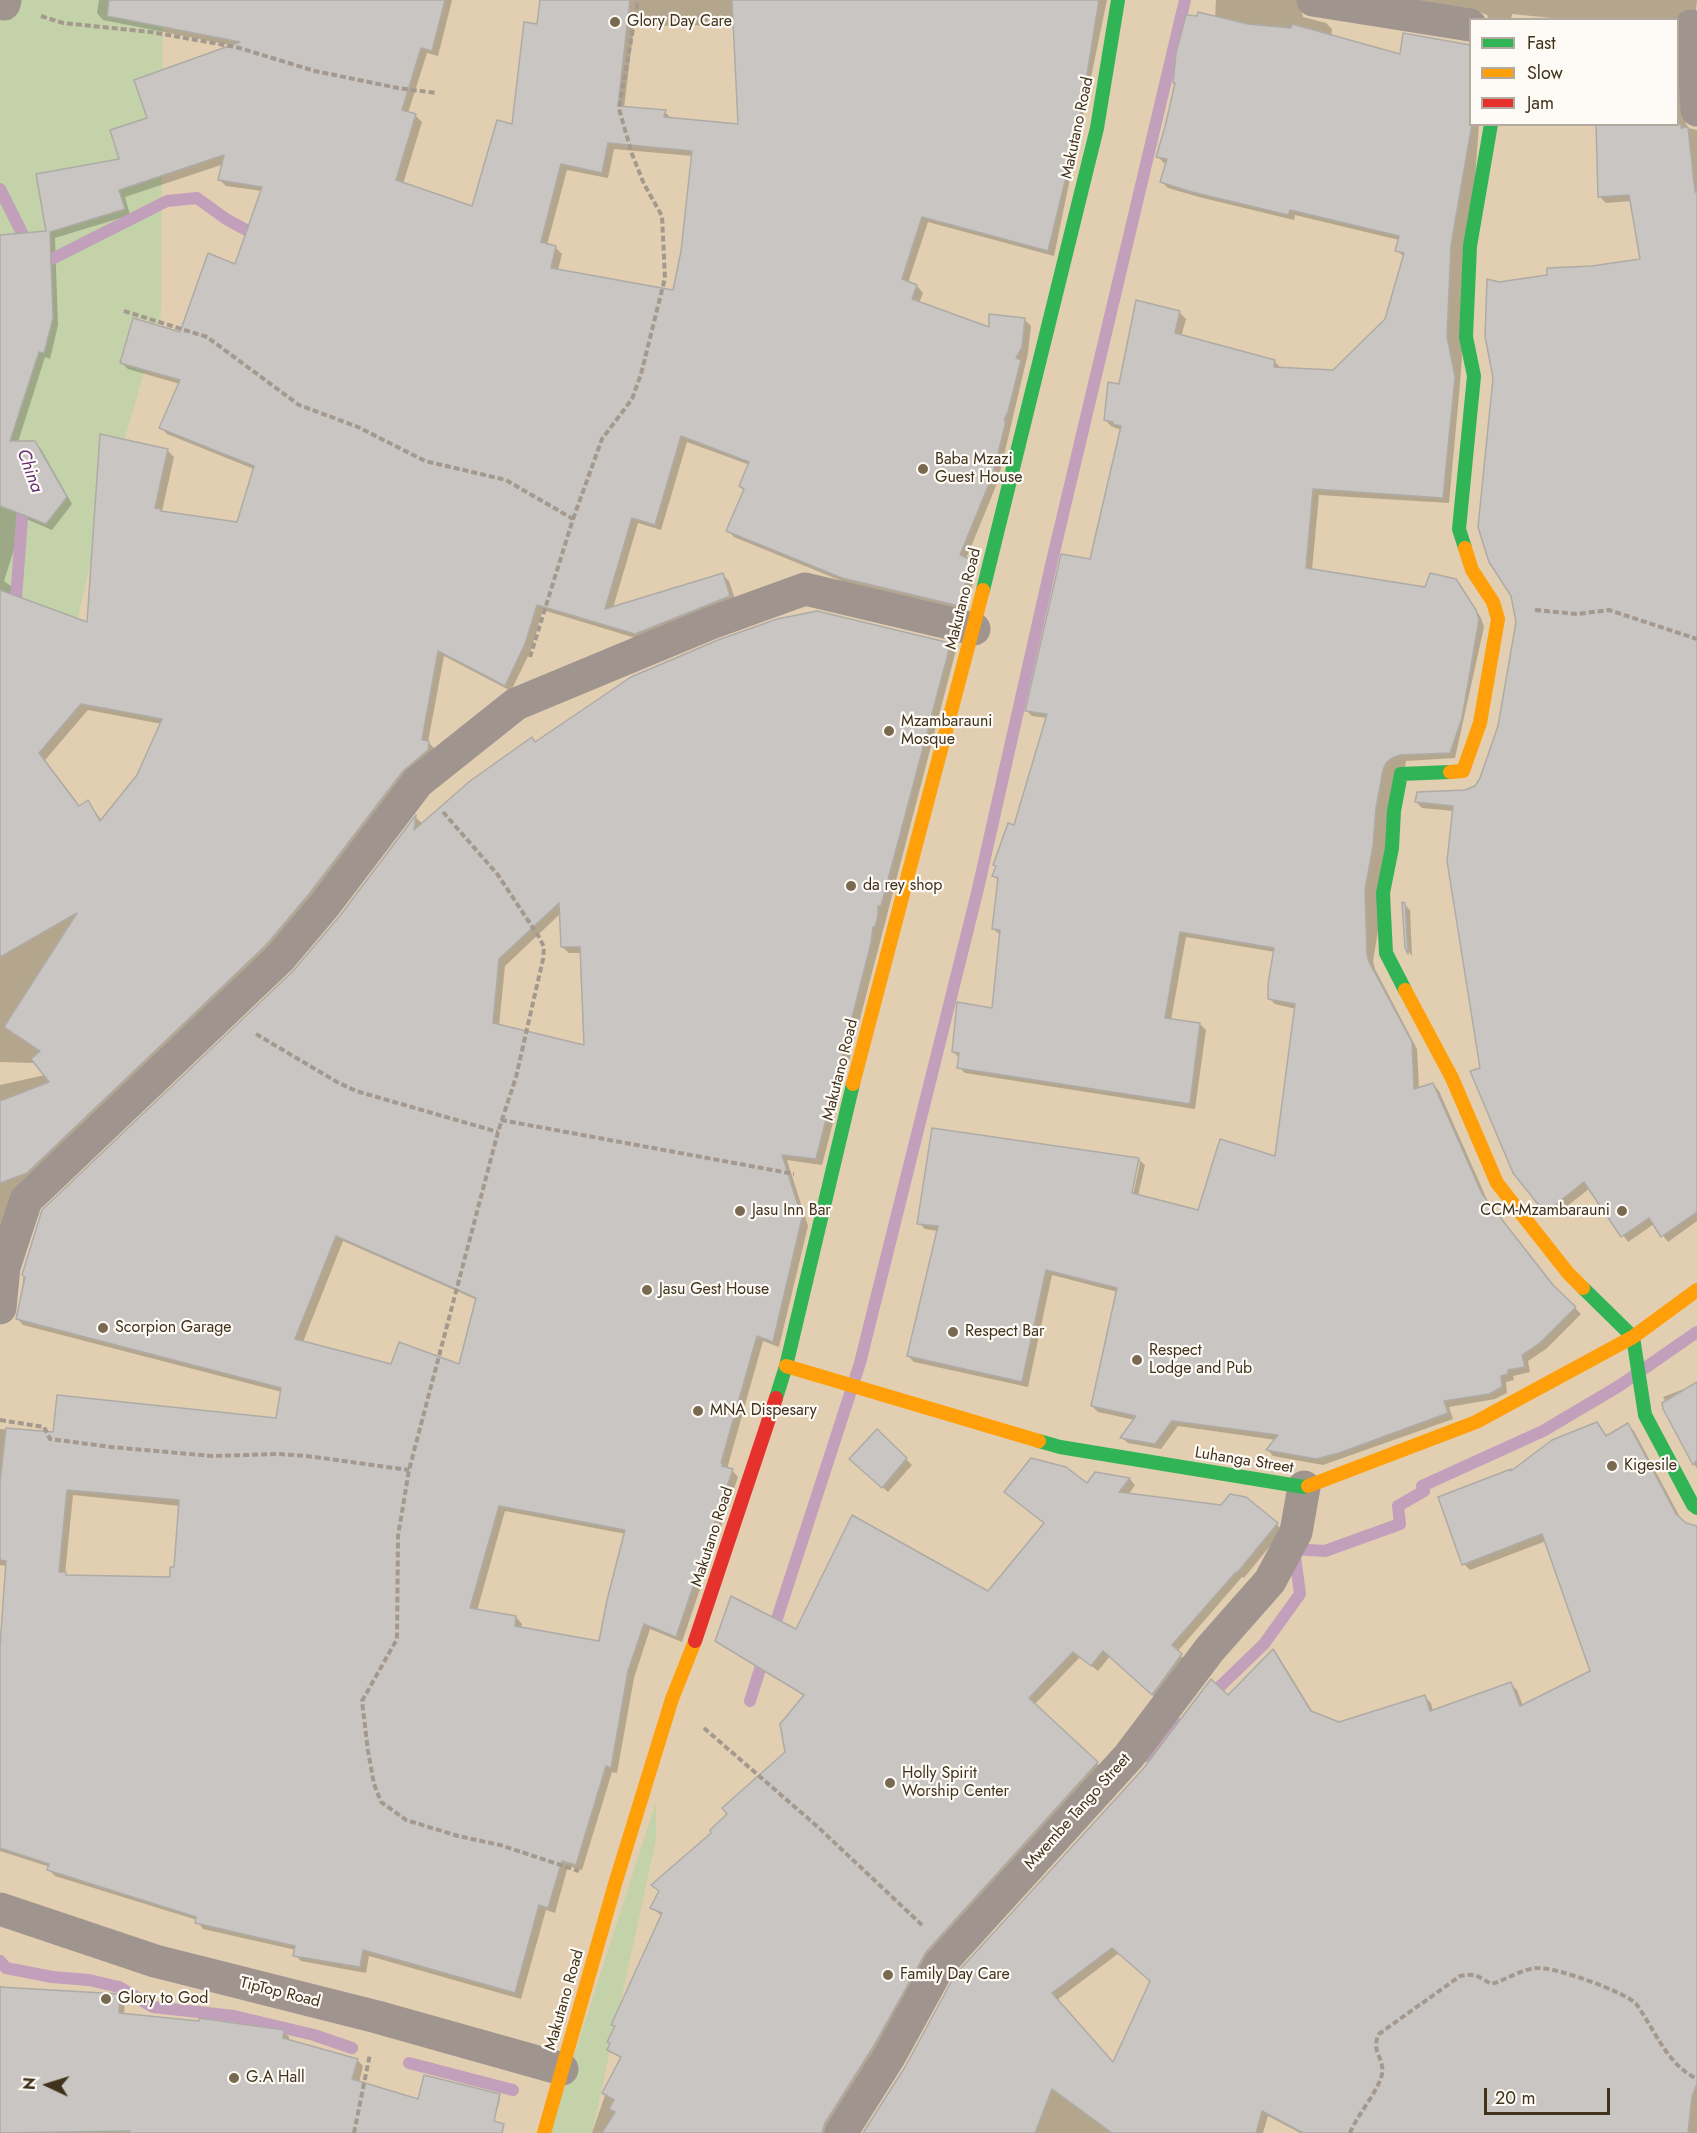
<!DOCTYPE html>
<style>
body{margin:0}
#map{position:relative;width:1697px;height:2133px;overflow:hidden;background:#e2cfb1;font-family:Jost,sans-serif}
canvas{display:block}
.legend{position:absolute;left:1469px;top:18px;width:210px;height:108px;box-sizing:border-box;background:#fefaf5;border:2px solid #b2aa9e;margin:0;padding:8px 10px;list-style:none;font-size:18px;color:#40321b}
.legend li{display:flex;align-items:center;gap:12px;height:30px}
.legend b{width:30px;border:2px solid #b2aa9e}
.north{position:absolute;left:18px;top:2055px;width:60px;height:60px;-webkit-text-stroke:4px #fefaf5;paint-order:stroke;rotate:274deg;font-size:16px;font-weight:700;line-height:24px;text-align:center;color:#40321b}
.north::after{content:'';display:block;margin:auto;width:21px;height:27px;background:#40321b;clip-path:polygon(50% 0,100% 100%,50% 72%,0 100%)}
.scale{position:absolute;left:1484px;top:2088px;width:126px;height:27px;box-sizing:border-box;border:3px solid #40321b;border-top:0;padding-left:8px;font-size:18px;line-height:21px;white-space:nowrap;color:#40321b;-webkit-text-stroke:4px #fefaf5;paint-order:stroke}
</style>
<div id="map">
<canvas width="1697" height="2133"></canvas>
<ul class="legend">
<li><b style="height:8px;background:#30b455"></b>Fast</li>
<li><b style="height:8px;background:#ff9f0a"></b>Slow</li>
<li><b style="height:8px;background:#e5322d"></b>Jam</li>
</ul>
<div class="north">N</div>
<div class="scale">20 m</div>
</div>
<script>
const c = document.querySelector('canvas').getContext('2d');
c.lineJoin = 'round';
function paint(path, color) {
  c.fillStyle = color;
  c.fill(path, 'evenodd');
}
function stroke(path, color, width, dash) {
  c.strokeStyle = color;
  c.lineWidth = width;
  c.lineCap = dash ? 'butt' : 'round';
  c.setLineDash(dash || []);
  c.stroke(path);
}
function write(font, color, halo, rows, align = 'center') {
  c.font = font + ' Jost,sans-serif';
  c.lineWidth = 4.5;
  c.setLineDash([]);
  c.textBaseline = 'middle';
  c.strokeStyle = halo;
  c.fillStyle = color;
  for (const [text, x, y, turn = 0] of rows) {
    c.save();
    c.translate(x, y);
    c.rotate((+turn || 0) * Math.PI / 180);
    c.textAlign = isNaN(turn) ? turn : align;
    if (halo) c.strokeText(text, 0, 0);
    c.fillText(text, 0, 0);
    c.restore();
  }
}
paint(new Path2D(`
 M0,0H163L161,315L99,526L62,687L0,722Z
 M656,1802V1840L592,2133H549Z`), '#c3d2a8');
paint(new Path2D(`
 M99,0H452L438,56L427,53L408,113L415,115L422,122L403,184L473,208L513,126L538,26L542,0H1107L1054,256L928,222L908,283L917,286L923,293L919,303L990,329L1025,320L1031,326L1028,353L998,481L966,559L977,568L965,612L849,584L734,537L728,530L745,490L750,465L687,442L661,530L638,523L613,608L723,575L729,581L736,602L642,640L543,610L531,650L511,691L444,656L428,742L435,749L315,901L0,1244V1085L63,1071V1064L0,1062V236L47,232L121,160L149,119L235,46L103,20L97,13ZM735,25L739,125L672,119L665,112L624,108L634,26ZM614,149L693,156L683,251L674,292L558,270L562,254L555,247L547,245L567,170L608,178ZM224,164L220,180L226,186L262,191L236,266L181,334L122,363L128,369L180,384L161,428L167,434L254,469L238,524L162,511L174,457L168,451L88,624L12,596L15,589L4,581L24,518L52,530L72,504L41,449L35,443L18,442L45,357L50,359L58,325L55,238L130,215L125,197ZM88,710L162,724L138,776L102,821L88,802L80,807L45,760Z
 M1216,0H1302L1300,4L1303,17L1326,23L1332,29L1331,39L1401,56L1470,45V124H1479L1460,384L1449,503L1319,495L1312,570L1426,588L1455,581L1462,587L1481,618L1484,627L1455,758L1406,761L1373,961L1375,969L1417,1049L1419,1089L1433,1084L1439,1091L1488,1202L1559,1292L1581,1314L1546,1349L1528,1361L1530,1372L1513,1376L1514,1380L1506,1382L1507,1393L1495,1399L1449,1407L1453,1419L1323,1465L1273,1456L1268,1450L1276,1440L1178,1426L1161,1449L1128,1443L1122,1438L1135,1420L1098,1412L1092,1406L1118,1292L1052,1275L1028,1387L914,1362L908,1356L938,1231L925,1229L919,1223L1139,1160L1145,1165L1138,1196L1199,1212L1276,1158L1296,1009L1275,1004L1269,998L1275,952L1186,937L1171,1020L1200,1024L1206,1030L1195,1109L965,1073L959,1067L960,1058L953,1052L994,1009L1001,935L993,929L999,881L994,876L997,867L995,865L1015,827L1047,718L1032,716L1026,710L1091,561L1121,430L1111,426L1105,420L1121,385L1180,313L1186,319L1181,337L1274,361L1280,367L1333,371L1387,320L1404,257L1397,250L1399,240L1295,215L1294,220L1199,197L1168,188L1162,182L1167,163H1164L1158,157L1176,84L1174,82L1215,18ZM1137,1162H1140L1132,1200H1129Z
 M1414,0H1697L1684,119L1688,128L1697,130V1221L1668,1242L1654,1224L1628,1242L1590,1188L1552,1218L1546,1212L1482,1069L1454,811L1422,808L1416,802L1465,791L1476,787L1482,779L1500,727L1518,622L1494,378L1499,284L1642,260L1631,201L1606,203L1600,197L1678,124V20H1571L1512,14L1511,20H1489L1487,15L1480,12Z
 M949,644L956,650L822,1165L787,1160L808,1226L779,1347L763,1341L727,1469L732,1470L738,1477L682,1642L650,1629L634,1678L617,1773L612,1772L582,1870L568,1866L555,1913L546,1910L521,1999L369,1956L366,1973L301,1961L295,1955L296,1950L203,1929L197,1920L55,1876L49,1870L50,1867L0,1851V1685L7,1566L0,1565V1429L55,1434L277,1419L282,1392L23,1325L17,1318L20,1310L24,1271L294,973L340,918L416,818L423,824L536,744ZM561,913L562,947L569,953H581L585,1047L499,1026L505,966ZM343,1241L477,1300L460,1366L392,1365L303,1342ZM73,1495L180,1506L175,1569L172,1579L68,1577L65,1574ZM505,1511L626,1534L601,1643L521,1628L522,1624L516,1617L477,1611Z
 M1404,904L1410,910L1412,956L1406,948Z
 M1697,1384V1469L1664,1409L1666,1402L1663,1397Z
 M1597,1423L1607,1437L1628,1425L1634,1431L1682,1521L1697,1528V2133H1300L1268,2116L1263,2133H865L1228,1697L1273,1651L1279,1657L1314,1714L1339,1724L1425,1697L1431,1703L1433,1711L1511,1684L1517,1690L1523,1706L1592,1672L1546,1541L1470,1570L1464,1564L1512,1472ZM1119,1953L1151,1981L1114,2064L1057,2000Z
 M877,1431L912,1465L888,1492L857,1464Z
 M1096,1473L1130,1479L1135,1485L1128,1495L1221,1506L1246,1498L1283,1530L1244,1578L1242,1577L1177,1652L1187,1662L1158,1700L1110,1656L1098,1671L1080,1657L1034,1705L1103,1769L830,2133H592L610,2081L622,2059L609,2050L616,2027L613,2024L662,1916L652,1908L660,1892L653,1885L713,1833L786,1753L805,1696L723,1646L717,1640L797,1631L989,1593Z
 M0,1986L11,1989L119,1995L125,2001L124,2015L283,2031L289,2037V2042L357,2060L363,2066L359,2083L419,2101L494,2094L500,2100L490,2133H0Z`), '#0003');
stroke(new Path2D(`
 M0,189L28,245
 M38,266L167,201L197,198L226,219L261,238
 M15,612L23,505L22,501
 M772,1634L860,1363L977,893L1051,565L1185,0
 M1208,1698L1264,1644L1300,1594L1294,1549L1325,1551L1400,1524L1398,1506L1424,1491L1422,1486L1543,1431L1619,1386L1697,1332
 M750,1701L765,1653
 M1147,1756L1180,1724
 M0,1961L6,1968L52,1977L89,1980L119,1987L153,2007L234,2016L314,2035L352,2048
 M409,2063L513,2090`), '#c29fbb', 12);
const building = new Path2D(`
 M109,0H445L432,51L421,48L402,110L416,114L396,180L472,206L497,120L512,124L524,22L537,24L540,0H630L618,106L666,110L664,117L738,124L732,0H1099L1079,124L1048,251L922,217L902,279L917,285L912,299L989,327V314L1025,318L1022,347L1016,358L1021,360L1008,412L1004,420L1006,421L993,474L960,555L972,560L959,606L842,578L726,531L744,489L739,486L749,462L681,436L655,525L632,518L605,609L723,573L730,596L635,634L537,605L525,644L505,686L438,651L422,740L429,741L428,750L403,771L309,894L266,945L27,1173L0,1183V1101L49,1082L31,1059L40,1051L4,1027L77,913L0,957V590L87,622L100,434L168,449L155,508L161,509V511L237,522L254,466L159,428L180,380L120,363L133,318L180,332L208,253L235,264L262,187L218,180L224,155L119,190L125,209L50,232L53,318L44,353L39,352L10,441H35L67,497L46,524L0,506V235L46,231L36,174L119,159L110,130L147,118L134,80L240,42L107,16ZM608,143L692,151L681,251L673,290L551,268L556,246L541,242L561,164L602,173ZM81,704L162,719L137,775L100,821L88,800L79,806L39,753Z
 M1198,12L1248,24L1291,28L1292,24L1400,54L1403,33L1470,45L1472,124L1451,245L1447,336L1455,377L1443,498L1313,489L1306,568L1425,587L1430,573L1456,579L1476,610L1479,620L1462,718L1450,753L1400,755L1392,758L1386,763L1383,770L1376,808L1373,846L1365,890L1367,954L1369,962L1412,1042L1414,1089L1433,1083L1482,1194L1553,1285L1576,1307L1540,1343L1522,1355L1525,1367L1508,1370V1374L1501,1376L1502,1387L1489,1394L1444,1401L1448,1413L1339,1453L1316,1459L1266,1450L1278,1435L1172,1421L1155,1444L1120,1438L1136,1416L1091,1406L1117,1288L1046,1270L1022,1382L907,1356L938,1226L917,1224L932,1128L1139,1158L1132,1193L1198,1210L1220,1139L1275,1156L1295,1004L1268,999V984L1274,948L1180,932L1165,1018L1200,1023L1190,1104L957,1068L959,1053L952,1052L957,1002L992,1008L1000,930L992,929L998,878L992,876L996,866L993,865L1008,823L1014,825L1047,714L1025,711L1061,554L1090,559L1121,426L1112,424L1113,422L1104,420L1108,382L1119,384L1136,300L1180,311L1175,333L1275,360L1274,367L1333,370L1385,319L1404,253L1395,251L1399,236L1290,210L1288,215L1192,192L1160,182L1167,159L1156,157L1165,127L1175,83H1173L1176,53L1186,15L1197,16Z
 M1596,124H1681V128L1688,127L1695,192H1697V1212L1661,1237L1649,1218L1621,1237L1584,1182L1545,1213L1513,1173L1470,1071L1480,1068L1447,861L1453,806L1415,802L1417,792L1465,790L1475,786L1480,778L1498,726L1516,622L1511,596L1489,562L1478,527L1493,378L1485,336L1487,279L1499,282L1547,275V268L1592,266L1640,259L1629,195L1598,197Z
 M817,611L950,643L948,654L881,906H878V916L875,927H873L871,943L816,1159L782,1155L802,1218L773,1342L757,1336L721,1463H723L722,1466L733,1469L676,1637L644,1624L628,1671L611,1768L606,1766L576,1865L562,1861L548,1908L539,1905L515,1993L363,1950L360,1967L293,1956L295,1946L195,1923L196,1917L47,1870L49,1864L0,1848V1647L6,1561L0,1560V1482L6,1428L53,1432L57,1395L276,1418L281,1388L16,1319L25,1277L22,1275L42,1210L293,971L339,917L416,815L414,830L470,781L532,737L535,742L631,677L718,640L777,619ZM559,903L561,947H580L584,1045L493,1023L499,959ZM336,1236L476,1298L459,1364L399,1342L391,1364L295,1339ZM67,1490L179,1500L174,1567H170V1577L66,1575V1572H59ZM499,1506L625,1530L607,1600L599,1641L515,1626L516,1616L470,1608Z
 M1402,902L1405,903L1408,954L1405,948Z
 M1697,1382V1460L1693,1465L1663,1409L1662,1403Z
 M1597,1422L1606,1436L1628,1423L1676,1514L1686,1523L1697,1526V2084L1692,2096L1688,2133H1303L1262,2111L1256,2133H1112L1052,2089L1035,2133H863L905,2067L955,1975L1143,1769L1211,1679L1228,1695L1273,1649L1311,1711L1339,1722L1425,1695L1430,1711L1511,1682L1520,1706L1590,1671L1542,1534L1462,1565L1438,1497L1511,1469V1471L1552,1440ZM1112,1948L1150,1981L1113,2062L1052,1993Z
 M877,1429L907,1458L882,1488L849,1459Z
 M1031,1458L1066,1467L1087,1483L1095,1472L1130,1478L1119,1492L1221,1505L1230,1494L1246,1497L1278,1523L1237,1573L1236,1572L1172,1645L1182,1654L1152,1695L1103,1651L1091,1666L1073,1652L1029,1698L1098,1762L926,1952L873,2047L825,2123L822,2133H602L615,2112L609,2109L614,2100L602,2093L621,2057L607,2050L610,2043L607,2042L615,2026L611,2025L662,1913L650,1908L659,1891L651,1885L711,1833L710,1830L727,1814L722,1808L785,1752L780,1724L804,1695L715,1641L731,1596L796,1629L852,1515L988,1591L1044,1523L1004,1492Z
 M0,1987L120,1994L119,2013L199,2021V2018L284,2030L283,2038L358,2059L352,2079L418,2099L424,2075L500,2094L494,2121L504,2124L502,2133H130V2131L0,2133Z`);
paint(building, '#c8c5c2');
stroke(building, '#aeaba7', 1.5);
stroke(new Path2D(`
 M41,16L63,23L151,32L236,47L315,71L398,88L436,93
 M124,311L207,337L299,405L358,427L425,461L506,480L573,519L530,657
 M573,519L602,439L632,399L641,374L665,278L662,216L644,184L632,154L619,109L638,0
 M1535,610L1577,614L1609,610L1697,639
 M443,812L498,875L539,937L544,947L543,959L516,1077L498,1132L409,1470L398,1536L397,1639L362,1701L368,1751L374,1784L381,1802L406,1820L458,1836L500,1845L579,1871
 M256,1034L337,1082L356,1091L498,1132
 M501,1120L794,1174
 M0,1420L44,1427L50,1439L111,1447L212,1456L278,1454L307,1456L409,1470
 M704,1728L819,1828L923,1926
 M354,2133L370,2054
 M1350,2133C1357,2115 1378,2092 1382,2074C1385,2058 1370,2052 1379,2034L1460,1976C1475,1973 1478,1976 1491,1984C1507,1980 1522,1968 1539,1968C1555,1967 1629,1993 1637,2005C1656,2032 1666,2063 1697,2079`), '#a4998e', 4, [6, 3]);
stroke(new Path2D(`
 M1313,0L1470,25
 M4,4L5,0
 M1691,26L1697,110
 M0,1308L4,1267L26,1200L280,958L324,906L418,782L516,704L711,623L805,589L974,629
 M0,1909L155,1961L377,2017L562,2069
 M841,2133L889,2057L940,1964L1129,1756L1210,1649L1270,1581L1296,1532L1304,1487`), '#a0948f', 33);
stroke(new Path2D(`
 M1465,548L1459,529L1474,376L1466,337L1470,246L1491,124
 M983,590L1097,128L1118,0
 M1405,990L1386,953L1383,893L1392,848L1394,811L1401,774L1450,772
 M1583,1288L1633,1337L1645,1415L1693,1505L1697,1508
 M776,1398L786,1366L853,1084
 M1039,1441L1060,1447L1304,1487L1308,1486`), '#30b455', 14);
stroke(new Path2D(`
 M1450,772L1463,771L1480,723L1498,619L1493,602L1472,570L1465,548
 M1405,990L1452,1078L1497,1183L1568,1273L1583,1288
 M853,1084L983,590
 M786,1366L1039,1441
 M1308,1486L1476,1422L1633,1337L1697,1290
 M544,2133L615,1884L672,1699L695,1641`), '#ff9f0a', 14);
stroke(new Path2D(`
 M695,1641L776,1398`), '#e5322d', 14);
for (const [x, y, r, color] of [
 [615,22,6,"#796950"],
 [923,469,6,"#796950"],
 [889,731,6,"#796950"],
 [851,886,6,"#796950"],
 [740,1211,6,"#796950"],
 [1622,1211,6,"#796950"],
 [647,1290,6,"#796950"],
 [103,1328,6,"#796950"],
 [953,1332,6,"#796950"],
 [1137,1360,6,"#796950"],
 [698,1411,6,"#796950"],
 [1612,1466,6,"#796950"],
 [890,1783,6,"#796950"],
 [888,1975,6,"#796950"],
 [106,1999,6,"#796950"],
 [234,2078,6,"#796950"]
]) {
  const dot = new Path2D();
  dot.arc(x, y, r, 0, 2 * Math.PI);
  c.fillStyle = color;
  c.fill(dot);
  stroke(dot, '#fefaf5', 2);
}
write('16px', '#40321b', '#fefaf5', [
 ["Glory Day Care",627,22],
 ["Baba Mzazi",935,460],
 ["Guest House",935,478],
 ["Mzambarauni",901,722],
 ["Mosque",901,740],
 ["da rey shop",863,886],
 ["Jasu Inn Bar",752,1211],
 ["CCM-Mzambarauni",1610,1211,"right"],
 ["Jasu Gest House",659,1290],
 ["Scorpion Garage",115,1328],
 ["Respect Bar",965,1332],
 ["Respect",1149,1351],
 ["Lodge and Pub",1149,1369],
 ["MNA Dispesary",710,1411],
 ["Kigesile",1624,1466],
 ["Holly Spirit",902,1774],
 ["Worship Center",902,1792],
 ["Family Day Care",900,1975],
 ["Glory to God",118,1999],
 ["G.A Hall",246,2078]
], 'left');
write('16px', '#40321b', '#fefaf5', [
 ["Makutano Road",1078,128,-78],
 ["Makutano Road",964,599,-76],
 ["Makutano Road",841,1070,-76],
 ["Luhanga Street",1244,1461,9],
 ["Makutano Road",713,1537,-72],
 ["Mwembe Tango Street",1078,1812,-48],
 ["TipTop Road",280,1993,14],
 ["Makutano Road",565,2000,-74]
]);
write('italic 18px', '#653071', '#fefaf5', [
 ["China",29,471,70]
]);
</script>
